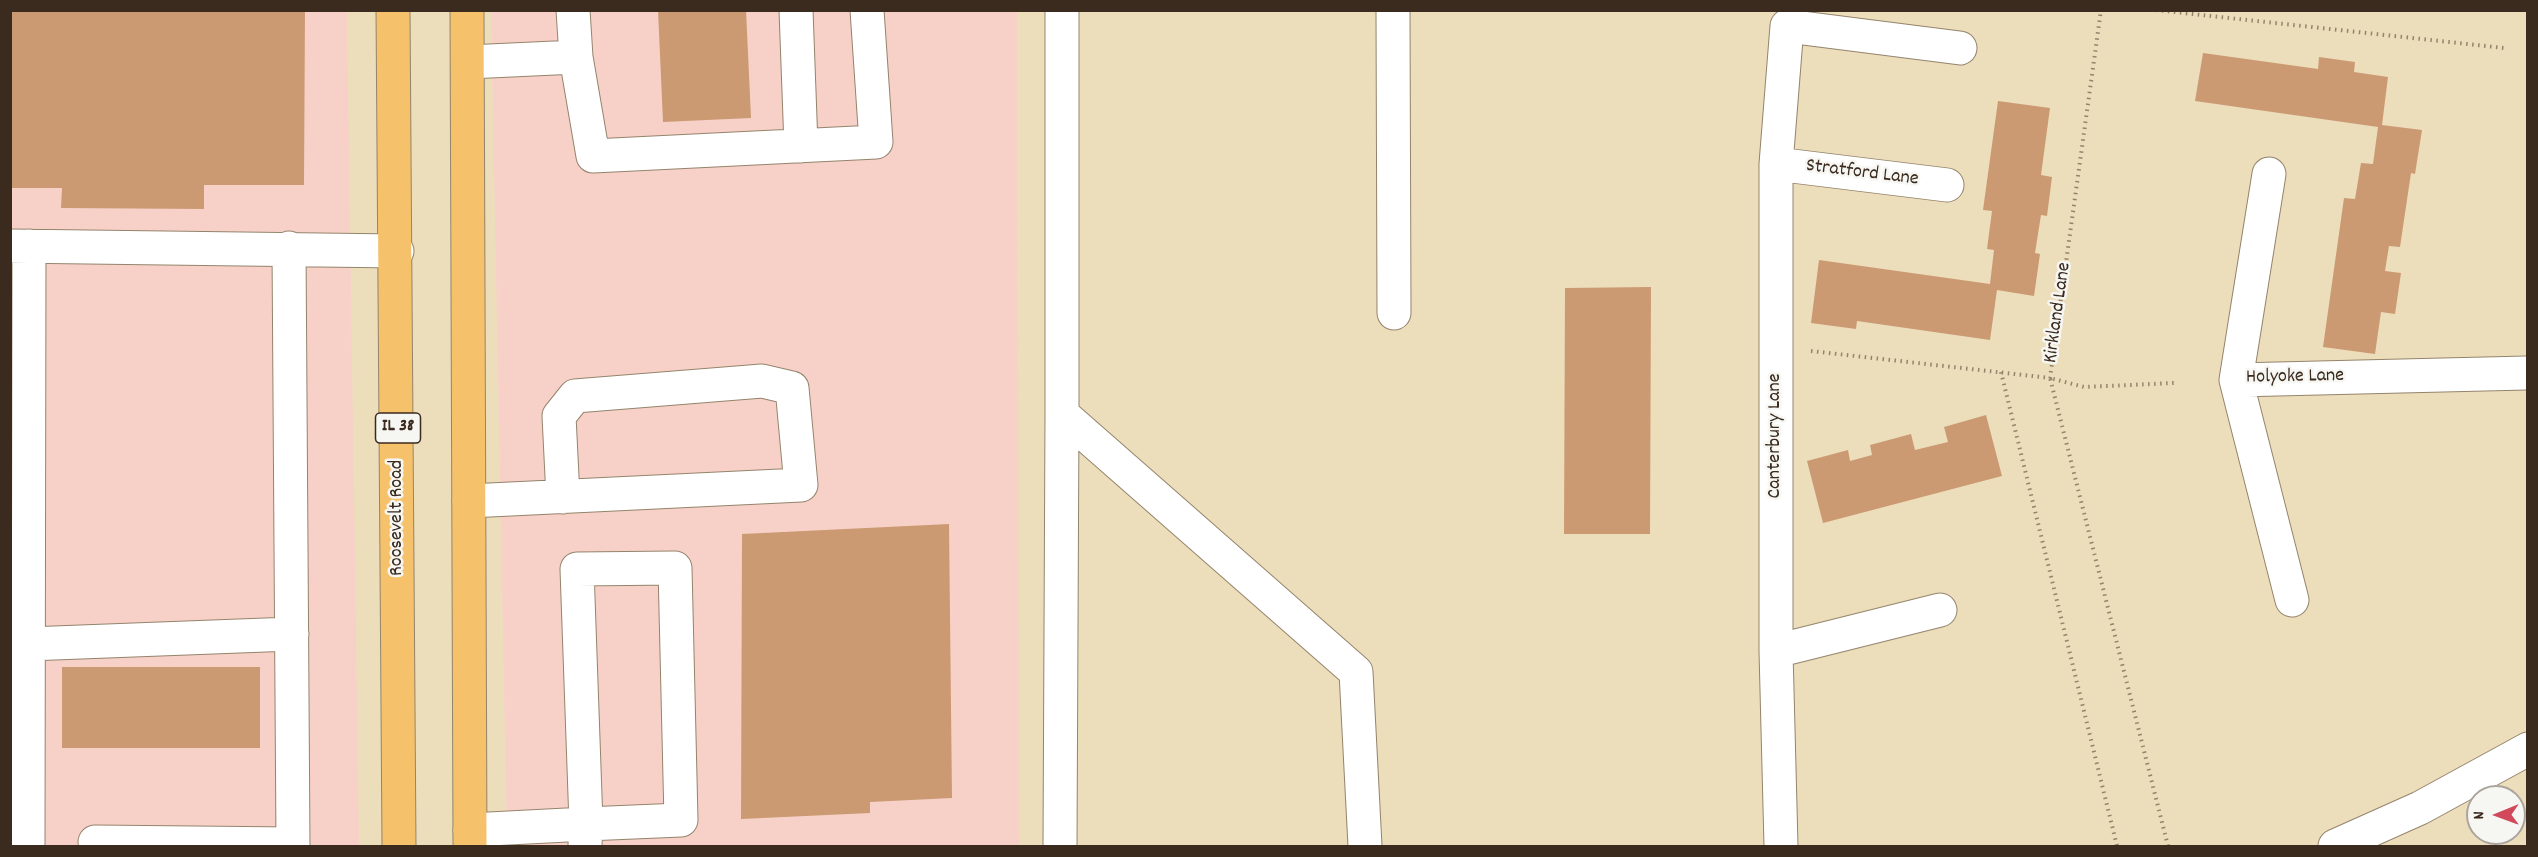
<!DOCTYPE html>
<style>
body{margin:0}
#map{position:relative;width:2538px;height:857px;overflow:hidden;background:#ecdebb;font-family:Dekko,sans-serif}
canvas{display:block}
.frame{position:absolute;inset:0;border:12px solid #3b2a1e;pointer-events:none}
.north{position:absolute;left:2466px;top:785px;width:60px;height:60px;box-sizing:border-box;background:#f6f6f2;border:2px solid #aba49d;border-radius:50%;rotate:269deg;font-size:16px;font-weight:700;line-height:24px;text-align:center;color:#3b2a1e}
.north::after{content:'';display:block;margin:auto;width:21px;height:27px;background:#d1495b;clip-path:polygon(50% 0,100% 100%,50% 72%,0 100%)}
</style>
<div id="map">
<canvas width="2538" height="857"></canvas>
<div class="frame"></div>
<div class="north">N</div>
</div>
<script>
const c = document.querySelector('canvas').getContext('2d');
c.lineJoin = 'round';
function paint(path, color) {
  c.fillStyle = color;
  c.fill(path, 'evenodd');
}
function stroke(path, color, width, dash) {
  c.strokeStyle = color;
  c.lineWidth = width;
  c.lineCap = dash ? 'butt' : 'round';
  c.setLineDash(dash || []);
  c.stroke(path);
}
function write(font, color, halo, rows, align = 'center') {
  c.font = font + ' Dekko,sans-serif';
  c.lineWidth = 5;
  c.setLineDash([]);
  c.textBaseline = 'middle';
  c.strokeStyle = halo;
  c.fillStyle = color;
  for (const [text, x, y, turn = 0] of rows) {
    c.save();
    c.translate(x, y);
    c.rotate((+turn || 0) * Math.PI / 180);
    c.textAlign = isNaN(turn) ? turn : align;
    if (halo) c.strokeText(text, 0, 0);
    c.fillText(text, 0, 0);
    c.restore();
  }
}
paint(new Path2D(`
 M10,11H347L359,846H11Z
 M491,11H1017L1019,846H507Z`), '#f7d1c8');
paint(new Path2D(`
 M10,10H305L304,185H204V209L61,208L62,188H10Z
 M658,10H746L751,118L663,122Z
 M2203,53L2318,69L2319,57L2355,62L2354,72L2388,77L2382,125L2422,130L2415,174L2411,173L2400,247L2389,246L2385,271L2401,273L2395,314L2381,312L2375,354L2323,347L2344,198L2355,199L2361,163L2373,164L2378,127L2195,101Z
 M1998,101L2050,108L2041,175L2052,177L2047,216L2041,215L2035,253L2040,254L2034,296L1997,290L1990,340L1857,321L1856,329L1811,323L1819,260L1990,284L1994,250L1987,249L1992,211L1983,210Z
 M1651,287L1650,534H1564L1565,288Z
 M1986,415L2002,476L1823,523L1807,461L1848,450L1850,461L1872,455L1870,445L1911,434L1915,450L1948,442L1944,427Z
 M949,524L952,798L870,802V813L741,819L742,534Z
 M62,667H260V748H62Z`), '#cb9a73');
const minor = new Path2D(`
 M796,10L801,146
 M1062,10V414L1356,672L1365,846
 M1393,10L1394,313
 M576,57L593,156L876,142L867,10
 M468,62L576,57L573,10
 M1776,164L1947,185
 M2269,174L2236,380L2292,600
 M10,246L397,251
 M289,248L293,844
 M2236,380L2526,373
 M469,501L801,485L792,388L762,381L575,396L559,416L563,497
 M675,568L681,820L586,824L577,569Z
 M28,644L292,634
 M1776,651L1940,610
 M470,830L586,824L585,845
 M95,842L293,844V846
 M28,846L29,246
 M1060,846L1062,414
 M1781,846L1776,651V164L1787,26L1960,48
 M2335,846L2420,808L2528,749`);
const major = new Path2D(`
 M393,10L399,846
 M467,10L470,846`);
stroke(minor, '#94846c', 35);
stroke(major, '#94846c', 35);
stroke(new Path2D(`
 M2156,10L2504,48
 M1811,351L2050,378L2101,10
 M2001,372L2117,846
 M2168,846L2050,378L2084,387L2174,383`), '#94846c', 4, [1.5, 4.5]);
stroke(minor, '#fff', 33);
stroke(major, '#f5c16b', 33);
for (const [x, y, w] of [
 [398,428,45]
]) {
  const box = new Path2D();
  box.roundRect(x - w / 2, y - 15, w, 30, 4.5);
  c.fillStyle = '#f6f6f2';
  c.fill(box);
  stroke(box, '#3b2a1e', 1.5);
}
write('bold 18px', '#3b2a1e', null, [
 ["IL 38",398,428]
]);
write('20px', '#3b2a1e', '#f6f6f2', [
 ["Stratford Lane",1862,174,7],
 ["Kirkland Lane",2059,313,-82],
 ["Holyoke Lane",2295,378,-1],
 ["Canterbury Lane",1776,436,-90],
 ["Roosevelt Road",398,518,-90]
]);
</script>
